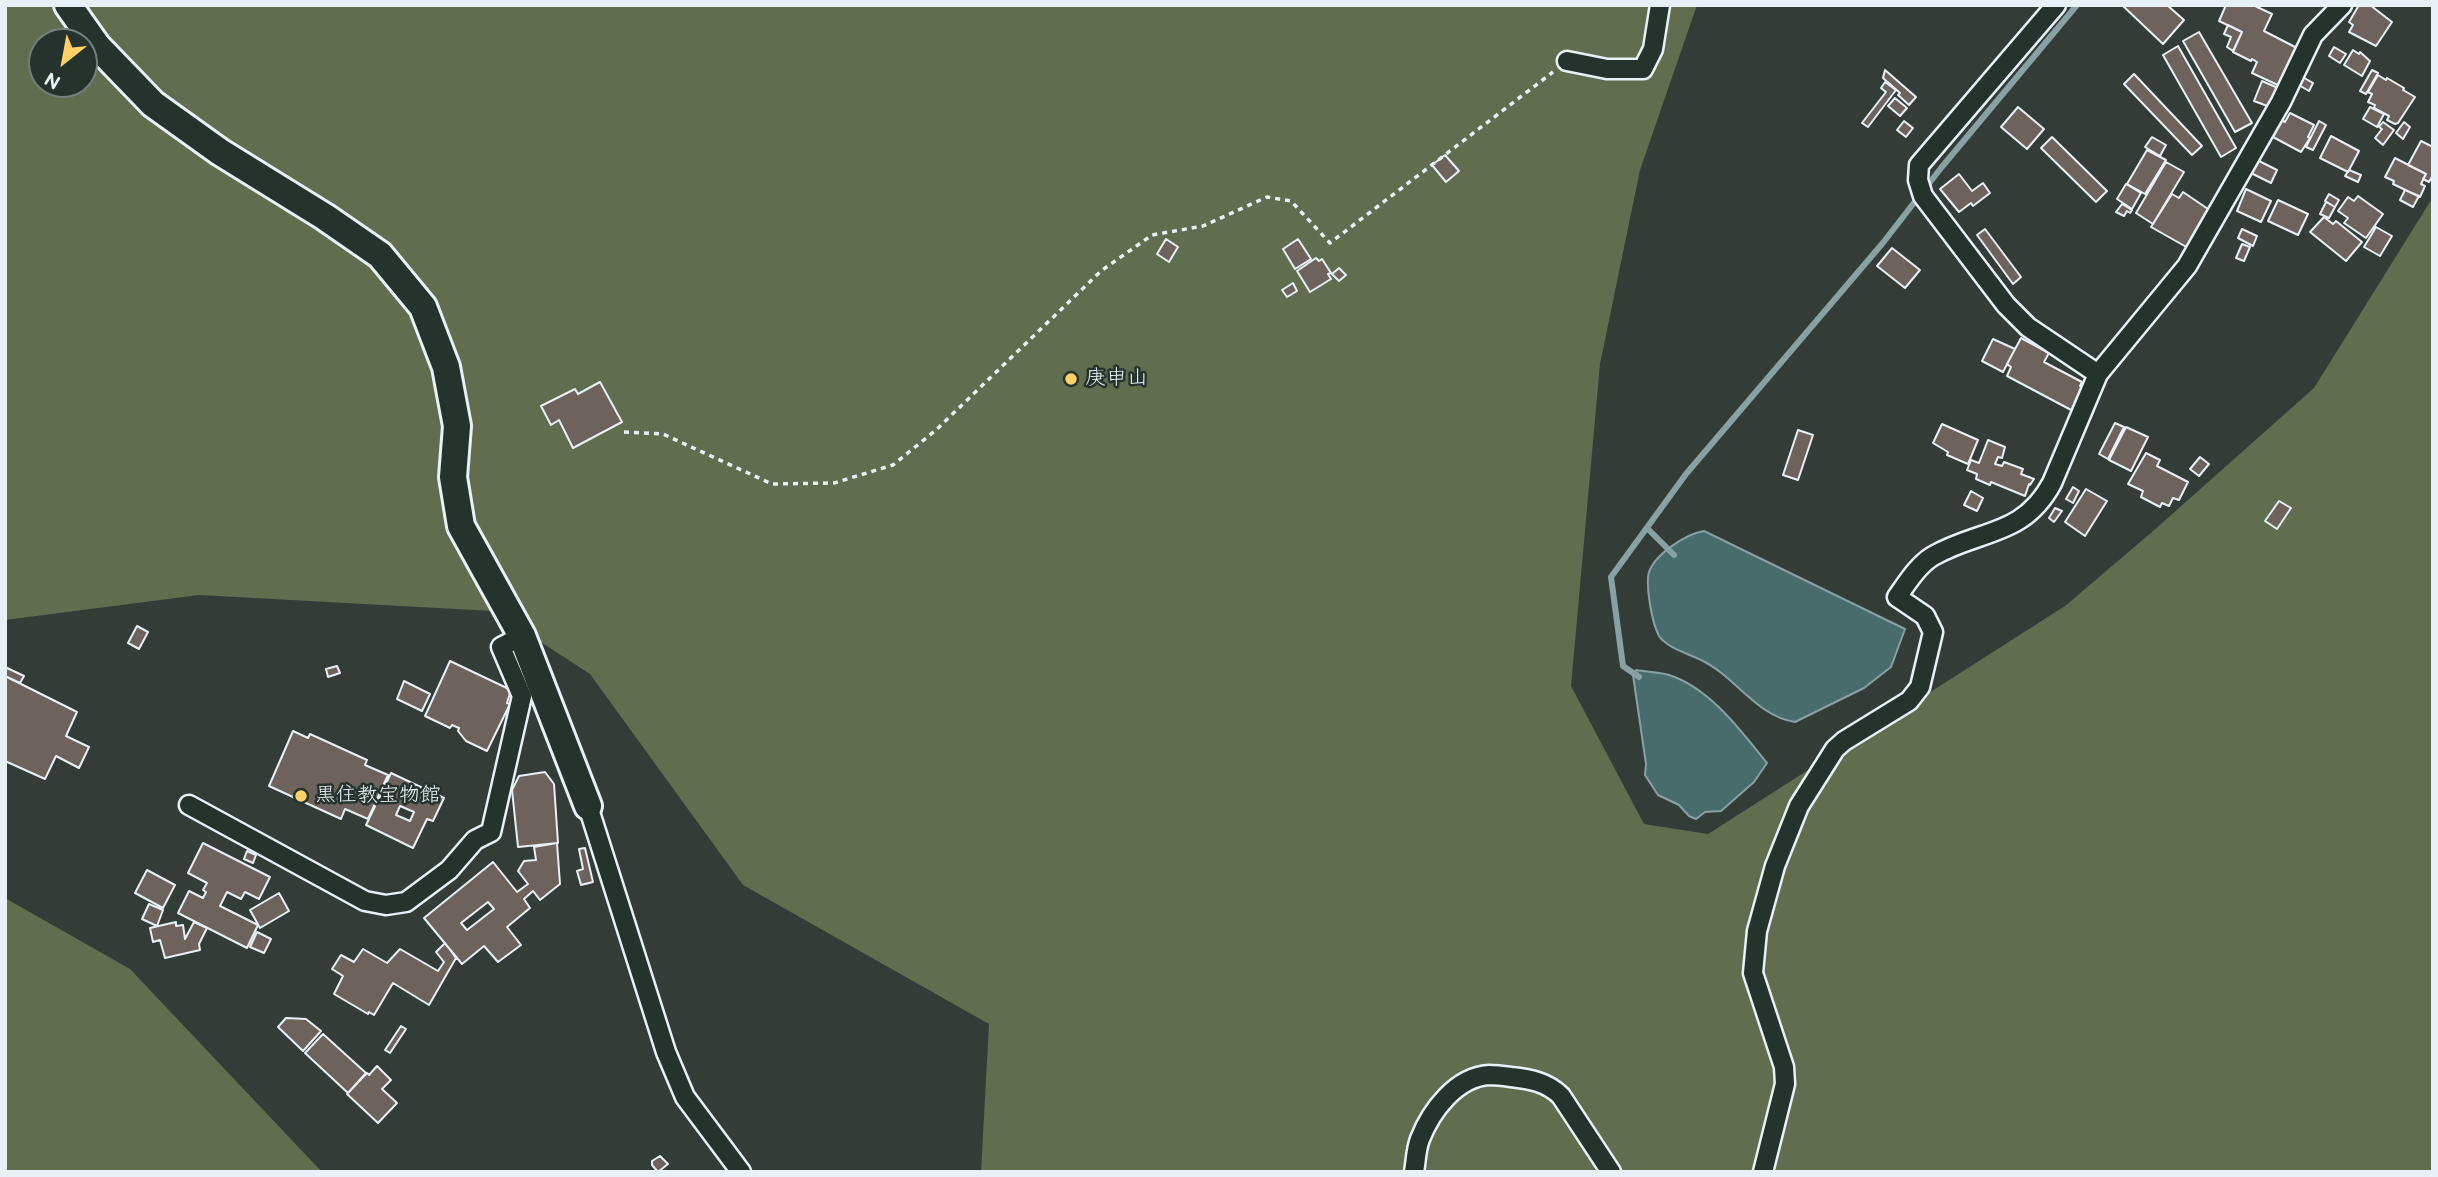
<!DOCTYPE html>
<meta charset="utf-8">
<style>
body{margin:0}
#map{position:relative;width:2438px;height:1177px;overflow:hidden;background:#343c37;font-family:"Balsamiq Sans",sans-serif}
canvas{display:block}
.frame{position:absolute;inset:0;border:7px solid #e8f1f8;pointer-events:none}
.north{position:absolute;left:28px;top:28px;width:70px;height:70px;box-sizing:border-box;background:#26332d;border:2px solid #747f7e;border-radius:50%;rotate:211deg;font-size:19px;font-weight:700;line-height:28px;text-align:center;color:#e8f1f8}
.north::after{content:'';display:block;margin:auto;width:24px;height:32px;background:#ffd166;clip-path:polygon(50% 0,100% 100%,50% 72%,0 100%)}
</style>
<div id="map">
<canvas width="2438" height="1177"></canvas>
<div class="frame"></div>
<div class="north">N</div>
</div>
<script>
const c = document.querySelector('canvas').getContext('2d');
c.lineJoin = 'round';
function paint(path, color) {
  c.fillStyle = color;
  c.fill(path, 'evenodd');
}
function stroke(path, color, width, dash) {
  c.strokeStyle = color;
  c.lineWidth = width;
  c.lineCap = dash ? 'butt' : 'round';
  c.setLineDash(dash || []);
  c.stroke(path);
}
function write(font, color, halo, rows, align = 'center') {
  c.font = font + ' "Balsamiq Sans","Klee One",sans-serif';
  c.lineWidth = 5;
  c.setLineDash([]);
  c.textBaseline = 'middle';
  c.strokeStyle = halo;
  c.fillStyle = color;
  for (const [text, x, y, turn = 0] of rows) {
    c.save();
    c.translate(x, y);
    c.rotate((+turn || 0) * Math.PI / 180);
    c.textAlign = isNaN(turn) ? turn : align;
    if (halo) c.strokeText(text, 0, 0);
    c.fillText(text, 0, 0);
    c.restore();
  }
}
paint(new Path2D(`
 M5,5H1697L1640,170L1600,364L1571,686L1644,824L1708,834L2065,606L2152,532L2314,388L2433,197V1172H981L989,1024L743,885L590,674L493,611L199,595L5,620ZM42,42H84V84H42Z
 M5,898L130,969L322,1172H5Z`), '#606d4f');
const water = new Path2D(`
 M1704,531L1905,629L1891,667L1864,688L1795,722C1756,716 1735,676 1701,660C1689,654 1667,648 1659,636C1652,623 1647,592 1648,577C1650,557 1685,534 1704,531Z
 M1636,670C1647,672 1659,672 1669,675C1710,688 1741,731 1767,763L1754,782L1721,811L1705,812L1696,819L1689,816L1679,805L1658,795L1645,775L1646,764L1633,675Z`);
paint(water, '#486c6c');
stroke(water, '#88a1a4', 2);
stroke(new Path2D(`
 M1647,528L1674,555
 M1639,677L1623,666L1611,577L1686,474L1882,244L1941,168L2077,5`), '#88a1a4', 6);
const building = new Path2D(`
 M2122,5H2167L2184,20L2163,44Z
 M2226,5H2253L2272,14L2264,31L2297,48L2282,87L2252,73L2257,62L2252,59L2251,61L2233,52L2242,32L2219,21Z
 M2359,5H2370L2392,22L2376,46L2349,32L2353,25L2349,22Z
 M2228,25L2242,32L2233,51L2227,47L2231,37L2224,34Z
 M2199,32L2252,123L2235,132L2183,41Z
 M2178,46L2236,148L2221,157L2163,55Z
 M2334,47L2346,54L2340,63L2329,56Z
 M2353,50L2359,54L2360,52L2370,61L2362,76L2344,65Z
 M1885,70L1916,97L1909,105L1898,95L1900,93L1883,78Z
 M2372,70L2378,73L2366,94L2360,91Z
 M2134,74L2202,146L2192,155L2124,84Z
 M2378,75L2386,80L2387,78L2404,88L2403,90L2415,97L2398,123L2395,124L2387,120L2389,116L2374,108L2375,105L2368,102L2372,94L2368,92Z
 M2301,76L2313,83L2309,91L2297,84Z
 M2262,81L2278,88L2270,107L2254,101Z
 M1885,82L1896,90L1868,127L1862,123L1886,92L1881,88Z
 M1895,98L1907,108L1900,116L1888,106Z
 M2018,107L2044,129L2027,149L2001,127Z
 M2370,107L2384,114L2377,127L2363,119Z
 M2290,113L2314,125L2308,137L2310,138L2301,152L2273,137L2281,120L2285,122Z
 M1904,121L1913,128L1906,137L1897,130Z
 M2319,121L2326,125L2313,150L2306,147Z
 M2383,122L2394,130L2383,145L2375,138L2382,129L2379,127Z
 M2404,122L2410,127L2403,139L2396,133Z
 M2331,136L2359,151L2348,172L2320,158Z
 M2052,137L2107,191L2096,202L2041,148Z
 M2152,137L2166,145L2160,156L2145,147Z
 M2421,141L2433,147V175L2429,182L2423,179L2426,174L2408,165Z
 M2147,150L2166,160L2145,194L2127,184Z
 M1445,155L1459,171L1446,182L1432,165Z
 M2395,158L2426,174L2421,184L2425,186L2420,197L2393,184L2394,181L2385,177Z
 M2257,160L2277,170L2271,183L2251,173Z
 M2166,162L2184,172L2153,224L2136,213Z
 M2349,170L2361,175L2358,182L2345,176Z
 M1959,174L1972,191L1983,183L1990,193L1973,206L1971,203L1959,212L1940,189Z
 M2126,184L2141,193L2132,209L2117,199Z
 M2246,189L2271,201L2261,222L2237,211Z
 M2405,190L2419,196L2413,207L2400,200Z
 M2183,192L2211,211L2190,249L2151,227L2172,194L2179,198Z
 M2329,194L2339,200L2335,207L2325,201Z
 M2358,196L2383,214L2366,238L2344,223L2348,218L2338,211L2348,197L2354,201Z
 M2278,200L2308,214L2298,235L2268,221Z
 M2326,202L2335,207L2329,218L2320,214Z
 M2122,204L2132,210L2130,213L2127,211L2124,216L2116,212Z
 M2324,217L2333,224L2336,221L2362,242L2346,261L2310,232Z
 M2376,227L2392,236L2380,256L2364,247Z
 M1985,229L2021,277L2013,284L1977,235Z
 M2242,229L2257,236L2253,246L2238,238Z
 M1166,239L1178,247L1169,262L1157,254Z
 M1298,239L1311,259L1295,269L1283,249Z
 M2242,244L2250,247L2244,261L2236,258Z
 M1892,248L1920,270L1905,288L1877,266Z
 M1316,258L1319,261L1322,259L1331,273L1328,274L1331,279L1310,292L1297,271Z
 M1339,268L1346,275L1339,281L1332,274Z
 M1293,283L1297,291L1287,297L1282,290Z
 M2021,338L2049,353L2044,362L2082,382L2080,386L2083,388L2073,411L2007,376L2011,367L2007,364Z
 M1993,339L2015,349L2003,372L1982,361Z
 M600,382L622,422L573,448L559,420L551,425L541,406L575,389L578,394Z
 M2115,423L2124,427L2108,459L2099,454Z
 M1942,424L1978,440L1968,464L1947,455L1948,452L1933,443Z
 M2126,427L2148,437L2131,471L2109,460Z
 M1798,430L1813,435L1798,480L1783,475Z
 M1988,440L2005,447L2002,458L1998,457L1995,464L2002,466L2004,462L2023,469L2021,474L2034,479L2030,485L2029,484L2025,496L1991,482L1990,485L1976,479L1977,474L1967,470L1971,460L1979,463Z
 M2146,453L2160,460L2157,466L2188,482L2179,500L2173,498L2169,506L2162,503L2160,507L2141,497L2143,491L2128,484Z
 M2200,457L2209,464L2199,476L2190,469Z
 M2073,487L2079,491L2073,503L2066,499Z
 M2086,489L2107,501L2085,536L2065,522Z
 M1971,491L1983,498L1977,511L1964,505Z
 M2279,501L2291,508L2277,529L2265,521Z
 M2055,508L2062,511L2054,522L2049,518Z
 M137,626L148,632L139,649L128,643Z
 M450,661L511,690L507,703L510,704L487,751L466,741L458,731L459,728L452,725L450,728L425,716Z
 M337,666L340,673L328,677L326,669Z
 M5,667L24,676L20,683L5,676Z
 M5,676L77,712L66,736L89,747L79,768L56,756L45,779L5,761Z
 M404,681L430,694L422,711L397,699Z
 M293,731L308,738L310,734L367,760L365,765L388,775L368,819L345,809L341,819L269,786Z
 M545,772L554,784L558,843L518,847L512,790L519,776Z
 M391,773L444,798L433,821L427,819L413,848L366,825ZM400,806L414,812L410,821L396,815Z
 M203,843L270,877L259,899L245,892L241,899L227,892L220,906L258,925L247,948L178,913L189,891L203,898L206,892L203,890L207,883L188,873Z
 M557,843L560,884L540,900L533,891L524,899L530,908L507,927L521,945L498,962L484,946L462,964L424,918L493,862L517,892L528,884L518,871L524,861L536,860L534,847ZM488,902L494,909L467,930L461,923Z
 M585,848L593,882L581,885L577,871L583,869L579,849Z
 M247,851L256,855L253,863L244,859Z
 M147,870L175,885L163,908L135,893Z
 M279,893L289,911L260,928L250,910Z
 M149,904L163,910L157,926L142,919Z
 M176,922V926L183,925L185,939L194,922L207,928L199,944L200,950L165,958L160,940L153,942L150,928Z
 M257,932L271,939L264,953L250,947Z
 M445,943L456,958L429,1005L393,983L374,1015L369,1012L368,1014L334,994L343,976L332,969L341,955L354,962L363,949L387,963L400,949L438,971L444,962L436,952Z
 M286,1018L306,1019L321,1031L303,1051L278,1027Z
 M401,1026L406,1029L390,1053L385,1050Z
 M323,1034L366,1073L348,1093L305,1053Z
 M377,1066L391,1080L382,1089L397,1103L378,1123L347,1094L367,1073L369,1075Z
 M660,1156L668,1164L658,1172L652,1165V1161Z`);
paint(building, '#6e625d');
stroke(building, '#e8f1f8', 2);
const street = new Path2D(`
 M2056,5L1919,165L1918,180L1923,196L2006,305L2028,327L2098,374
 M1567,61L1607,69H1643L1653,49L1660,5
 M189,805L365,901L386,905L406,902L449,870L475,840L491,832L522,696L501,647L522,636
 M588,806L666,1052L685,1097L741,1172
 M1414,1172C1416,1161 1416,1149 1420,1139C1431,1111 1456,1077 1489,1075C1496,1075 1504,1076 1511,1077C1530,1079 1547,1082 1561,1096L1611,1172
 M1763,1172L1785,1084L1784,1067L1753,973L1757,931L1775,866L1799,806L1835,749L1844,741L1909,701L1920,687L1933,632L1925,616L1897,597C1907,583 1918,565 1933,556C1980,529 2023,537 2052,483L2098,374L2187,266L2281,102L2313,35L2342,5`);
const secondary = new Path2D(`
 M68,5L97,46L153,104L220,152L325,217L380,255L423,307L446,367L457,426L453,477L461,526L522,636L588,806`);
stroke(street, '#e8f1f8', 23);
stroke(secondary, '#e8f1f8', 32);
stroke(new Path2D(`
 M624,432L663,434L772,484L834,483L893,465L936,430L1101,271L1152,235L1203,226L1267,197L1291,201L1330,243L1553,72`), '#e8f1f8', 3.5, [5, 5]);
stroke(street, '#26332d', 18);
stroke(secondary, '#26332d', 26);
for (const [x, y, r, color] of [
 [1071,379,7,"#ffd166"],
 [301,796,7,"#ffd166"]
]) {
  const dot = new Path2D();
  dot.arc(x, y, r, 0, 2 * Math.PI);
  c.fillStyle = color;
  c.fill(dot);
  stroke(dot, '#26332d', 2.5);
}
write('21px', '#e8f1f8', '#26332d', [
 ["庚申山",1085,379],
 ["黒住教宝物館",315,796]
], 'left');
</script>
